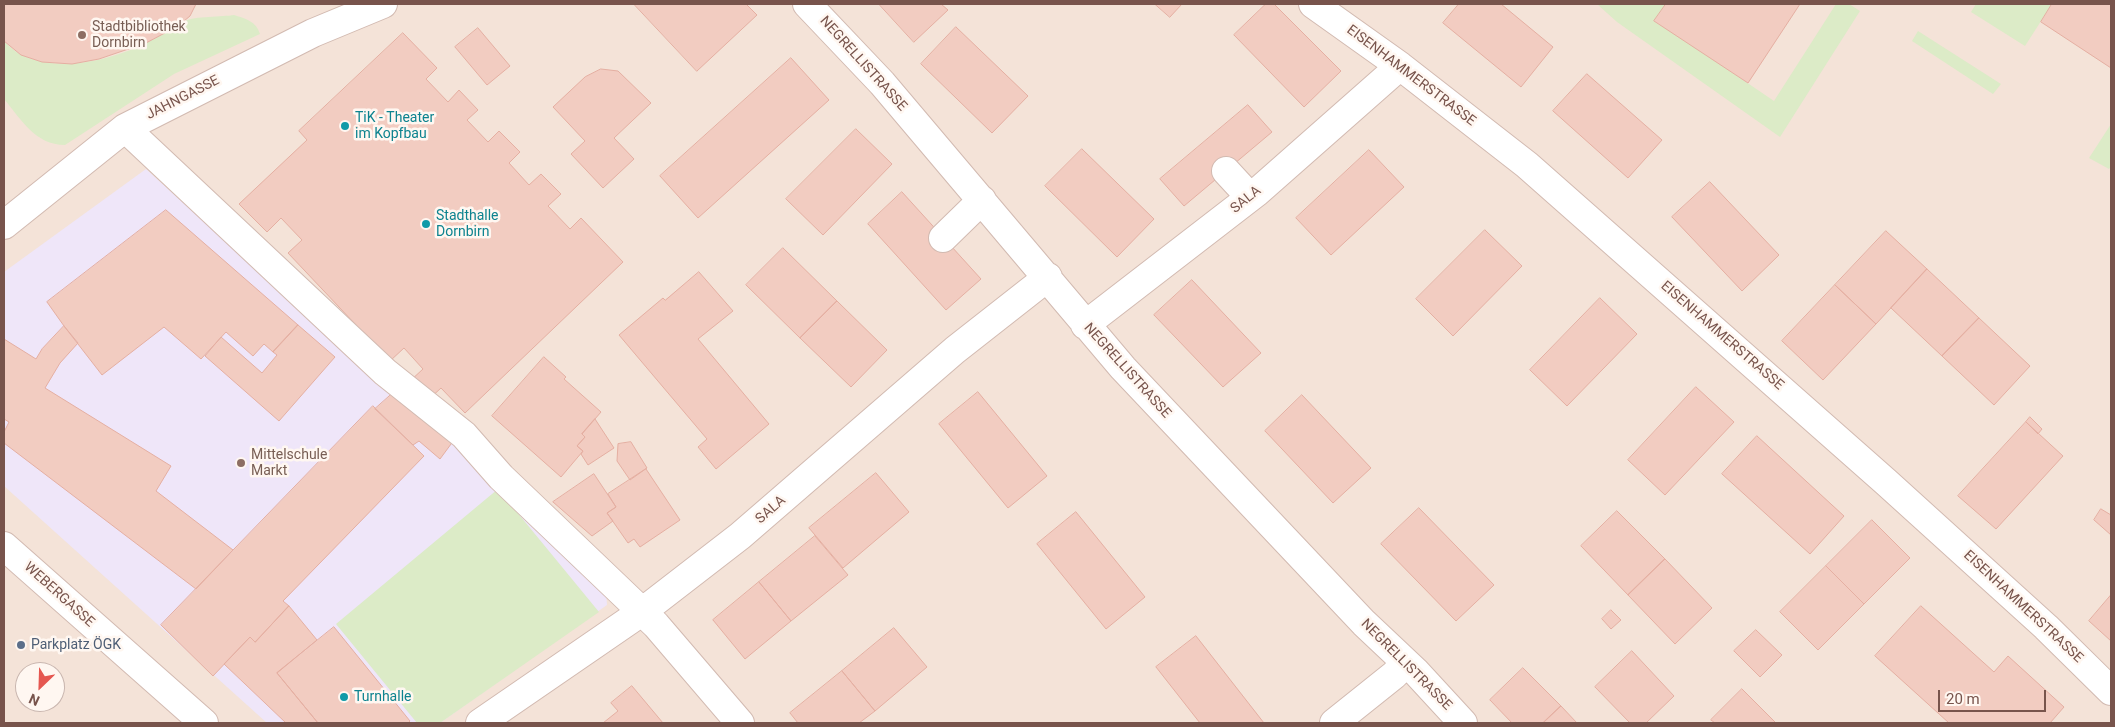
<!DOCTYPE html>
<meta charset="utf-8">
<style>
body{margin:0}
#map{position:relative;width:2115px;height:727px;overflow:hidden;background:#fdf2ea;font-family:Roboto,sans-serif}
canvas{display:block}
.frame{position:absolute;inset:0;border:5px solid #78544c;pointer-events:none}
.north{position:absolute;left:15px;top:662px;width:50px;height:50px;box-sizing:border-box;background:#fff7f1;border:1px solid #c9b6af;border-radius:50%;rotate:204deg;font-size:14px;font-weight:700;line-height:20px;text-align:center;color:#78544c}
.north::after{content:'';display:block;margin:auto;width:18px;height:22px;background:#e55750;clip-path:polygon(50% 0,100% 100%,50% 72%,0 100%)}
.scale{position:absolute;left:1938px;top:690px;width:108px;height:22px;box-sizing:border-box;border:2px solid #78544c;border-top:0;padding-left:6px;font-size:15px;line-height:18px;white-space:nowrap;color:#78544c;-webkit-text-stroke:4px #fff7f1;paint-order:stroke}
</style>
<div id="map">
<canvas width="2115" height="727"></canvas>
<div class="frame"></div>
<div class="north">N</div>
<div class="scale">20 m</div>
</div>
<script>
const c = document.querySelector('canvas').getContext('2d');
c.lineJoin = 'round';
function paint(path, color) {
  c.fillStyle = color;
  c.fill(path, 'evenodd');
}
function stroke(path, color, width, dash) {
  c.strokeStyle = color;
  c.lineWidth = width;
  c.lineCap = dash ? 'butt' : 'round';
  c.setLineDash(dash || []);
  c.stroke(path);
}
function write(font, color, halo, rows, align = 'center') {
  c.font = font + ' Roboto,sans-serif';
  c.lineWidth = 5;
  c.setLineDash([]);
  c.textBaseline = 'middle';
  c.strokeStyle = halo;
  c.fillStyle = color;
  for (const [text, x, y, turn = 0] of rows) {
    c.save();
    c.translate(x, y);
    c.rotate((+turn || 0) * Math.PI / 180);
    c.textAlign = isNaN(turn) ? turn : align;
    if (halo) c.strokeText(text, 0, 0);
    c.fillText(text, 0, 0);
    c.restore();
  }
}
paint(new Path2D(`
 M4,4H2111V723H4ZM25,672H55V702H25Z`), '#f4e3d8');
paint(new Path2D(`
 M146,169L393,393L454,440L606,591L607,605L440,723H267L4,486V272Z`), '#efe6f9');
paint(new Path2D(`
 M1597,4H1666L1655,20L1774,101L1836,4H1849L1860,11L1780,137L1617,22Z
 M1976,4H2052L2025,46L1971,12Z
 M234,15C246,19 256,21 260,34L174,74L65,145C35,145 21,119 4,99V41C9,46 15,52 22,55C59,73 113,60 148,42C161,36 173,27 185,21C194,16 223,17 234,15Z
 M1918,31L2001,84L1993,94L1912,41Z
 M2111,124V166L2109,169L2089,158Z
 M498,489L599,612L440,723H417L336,624Z`), '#dcebc7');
const building = new Path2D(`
 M4,4H196L190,16L178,26L146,43L99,59L72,64L42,62L21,55L4,41Z
 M634,4H746L757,15L697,71Z
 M879,4H941L948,10L914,42Z
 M1155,4H1182L1170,17Z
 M1266,4H1274L1341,71L1304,107L1234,35Z
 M1459,4H1501L1553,47L1521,87L1443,23Z
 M1666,4H1800L1748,83L1654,21Z
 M2052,4H2111V68L2041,22Z
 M956,27L1028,96L992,133L921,64Z
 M478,28L510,66L487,85L455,47Z
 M403,33L437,68L426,79L448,102L459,90L478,110L467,120L488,142L499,131L520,152L509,163L529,185L541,174L561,194L548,206L570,229L581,218L623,262L465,413L441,388L428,400L410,381L423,369L404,348L390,361L288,253L302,240L281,218L267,232L239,204L307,140L299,131Z
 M791,58L829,100L698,218L660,176Z
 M601,69L618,71L651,103L614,138L634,159L603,188L571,154L585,141L553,107L585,77Z
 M1587,74L1662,140L1628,178L1553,111Z
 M1248,105L1272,132L1184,206L1160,179Z
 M856,129L892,164L823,235L786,199Z
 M1082,149L1154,219L1117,257L1045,186Z
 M1369,150L1404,187L1331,255L1296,218Z
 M1710,182L1779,255L1742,291L1672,217Z
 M902,192L981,279L946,310L868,224Z
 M166,210L298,325L273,352L264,344L253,356L226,332L201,359L164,327L102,375L64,326L47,302Z
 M1485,230L1522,266L1453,336L1416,299Z
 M1886,231L1927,269L1876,324L1835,285Z
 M783,248L837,301L800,338L746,285Z
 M1927,269L1979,318L1942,356L1891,308Z
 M699,272L733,311L698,339L769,424L716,469L698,447L707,439L619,335L663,298L665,300Z
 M1192,280L1261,353L1223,387L1154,315Z
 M1835,285L1876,324L1823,380L1782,341Z
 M1600,298L1637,334L1567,406L1530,370Z
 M837,301L887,350L851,387L800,338Z
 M1979,318L2030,366L1994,405L1942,356Z
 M298,325L335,357L279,421L205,356L221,337L262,373L277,355L273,352Z
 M64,326L78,343L60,363L45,388L171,466L156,491L233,550L196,589L4,443V432L9,422L4,419V339L36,359L42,349Z
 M544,357L566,377L564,379L601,412L582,434L585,437L577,446L583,451L561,477L492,416Z
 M1696,387L1734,422L1665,495L1628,460Z
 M978,392L1047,476L1008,508L939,424Z
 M393,393L454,440L440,459L419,441L413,445L375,409Z
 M1302,395L1371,468L1333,503L1265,431Z
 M373,406L424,456L283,601L289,606L255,642L250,637L213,676L161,625Z
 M2030,417L2042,429L2038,434L2026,422Z
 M595,419L614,448L588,465L581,454L583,451L577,446L585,437L582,434Z
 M2026,422L2063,456L1996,529L1958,496Z
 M1757,436L1844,516L1810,554L1722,474Z
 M631,442L647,468L630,480L617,461L618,444Z
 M646,469L680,520L640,547L634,539L628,543L607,513L616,507L608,494Z
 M876,473L909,512L843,568L809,528Z
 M594,474L616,507L607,513L613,521L592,536L553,502Z
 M1419,508L1494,585L1456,621L1381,544Z
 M2101,509L2111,515V535L2094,520Z
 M1617,511L1665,559L1628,595L1581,546Z
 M1076,512L1145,597L1106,629L1037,544Z
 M1872,520L1910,558L1864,604L1826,566Z
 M815,536L848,575L791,621L759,582Z
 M1665,559L1712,608L1675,644L1628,595Z
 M1826,566L1864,604L1818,650L1780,612Z
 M759,582L791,621L745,659L713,620Z
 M2111,595V641L2089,621Z
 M289,606L317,640L277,673L318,723H286L224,664L250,637L255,642Z
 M1921,606L1994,672L2008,656L2064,707L2050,723H1949L1875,656Z
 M1611,610L1621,620L1611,629L1602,619Z
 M334,627L410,721L408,723H318L277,673Z
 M894,628L927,667L875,711L842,671Z
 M1756,630L1782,655L1760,677L1734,651Z
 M1196,636L1264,723H1200L1156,667Z
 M1632,651L1674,696L1646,723H1630L1595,687Z
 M1523,668L1561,706L1543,723H1512L1490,700Z
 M842,671L875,711L859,723H798L790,713Z
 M632,686L663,723H603L618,711L611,703Z
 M1742,689L1776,723H1715L1711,720Z
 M1561,706L1577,723H1543Z`);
paint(building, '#f2ccc1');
stroke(building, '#e5afa2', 1);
const minor = new Path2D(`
 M807,4L882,83L1123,368L1364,623L1416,672L1463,723
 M1313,4L1400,66L1527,165L1886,482L2046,627L2111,691
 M125,128L385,372L464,435L501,477L656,625L740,723
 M1226,171L1250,197
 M4,225L125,128L313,33L383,4
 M943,238L982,200
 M1085,325L1256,193L1400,66
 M4,546L204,723
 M480,723L643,611L740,536L955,350L1048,277
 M1334,723L1394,675L1405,664`);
stroke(minor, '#d2bab1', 30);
stroke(minor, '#fff', 28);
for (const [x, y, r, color] of [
 [82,35,5,"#8d6e63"],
 [345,126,5,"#0f9aa8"],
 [426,224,5,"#0f9aa8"],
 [241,463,5,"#8d6e63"],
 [21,645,5,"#5c6f8a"],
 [344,697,5,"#0f9aa8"]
]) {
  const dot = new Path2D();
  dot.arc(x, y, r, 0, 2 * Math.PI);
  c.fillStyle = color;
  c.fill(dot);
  stroke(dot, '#fff7f1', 2);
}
write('14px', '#785e54', '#fff7f1', [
 ["Stadtbibliothek",92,27],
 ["Dornbirn",92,43],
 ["Mittelschule",251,455],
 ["Markt",251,471]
], 'left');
write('14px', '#78544c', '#fff7f1', [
 ["NEGRELLISTRASSE",863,64,48],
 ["EISENHAMMERSTRASSE",1411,76,37],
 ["JAHNGASSE",183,98,-27],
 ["SALA",1246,200,-39],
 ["EISENHAMMERSTRASSE",1722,336,41],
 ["NEGRELLISTRASSE",1127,371,48],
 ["SALA",771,510,-41],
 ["WEBERGASSE",59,595,42],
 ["EISENHAMMERSTRASSE",2023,607,43],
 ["NEGRELLISTRASSE",1406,665,45]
]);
write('14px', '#0d838f', '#fff7f1', [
 ["TiK - Theater",355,118],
 ["im Kopfbau",355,134],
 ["Stadthalle",436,216],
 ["Dornbirn",436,232],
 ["Turnhalle",354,697]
], 'left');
write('14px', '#4e5e75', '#fff7f1', [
 ["Parkplatz ÖGK",31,645]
], 'left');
</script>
